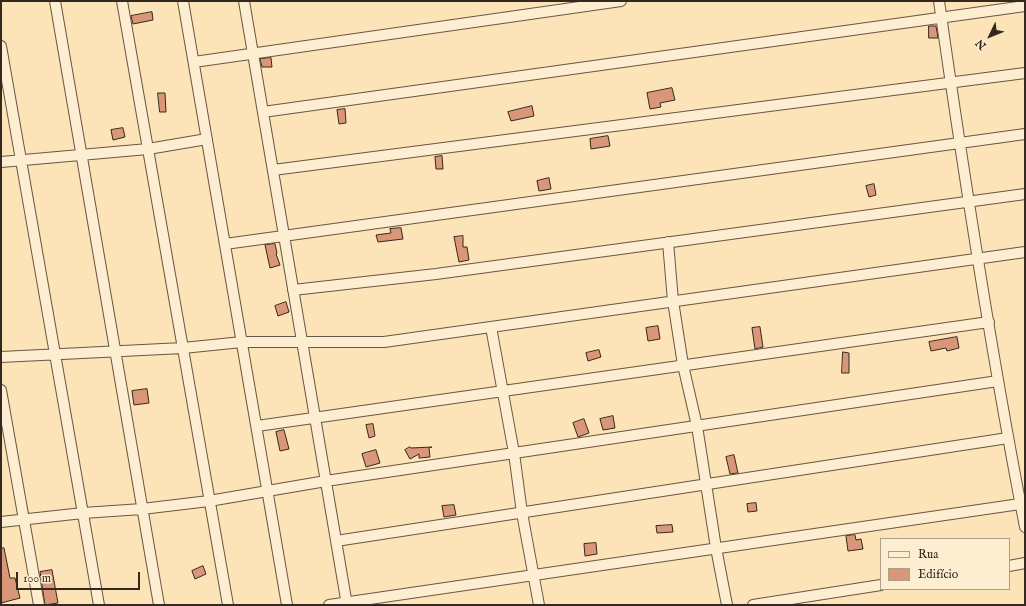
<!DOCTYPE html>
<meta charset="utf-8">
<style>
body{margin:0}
#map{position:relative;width:1026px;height:606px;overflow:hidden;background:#fce3b8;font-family:"IM FELL English",serif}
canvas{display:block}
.frame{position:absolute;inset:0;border:2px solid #35281e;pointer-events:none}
.legend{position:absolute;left:880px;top:538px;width:130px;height:52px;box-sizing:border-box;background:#fdedd1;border:1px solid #ad9e89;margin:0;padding:5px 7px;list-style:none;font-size:12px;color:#35281e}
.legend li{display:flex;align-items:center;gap:8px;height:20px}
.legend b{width:20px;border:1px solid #ad9e89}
.north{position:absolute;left:970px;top:16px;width:40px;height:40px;-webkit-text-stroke:3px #fdedd1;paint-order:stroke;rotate:227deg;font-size:11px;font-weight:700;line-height:16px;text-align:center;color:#35281e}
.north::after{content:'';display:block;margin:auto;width:14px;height:18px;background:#35281e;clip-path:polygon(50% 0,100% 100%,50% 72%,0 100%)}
.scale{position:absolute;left:16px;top:572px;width:124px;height:18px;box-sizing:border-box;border:2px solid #35281e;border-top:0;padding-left:5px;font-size:12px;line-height:14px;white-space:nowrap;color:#35281e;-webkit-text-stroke:3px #fdedd1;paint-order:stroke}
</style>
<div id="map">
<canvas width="1026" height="606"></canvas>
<div class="frame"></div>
<ul class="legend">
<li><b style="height:5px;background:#fdedd1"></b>Rua</li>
<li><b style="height:11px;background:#da9679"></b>Edifício</li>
</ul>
<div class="north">N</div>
<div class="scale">100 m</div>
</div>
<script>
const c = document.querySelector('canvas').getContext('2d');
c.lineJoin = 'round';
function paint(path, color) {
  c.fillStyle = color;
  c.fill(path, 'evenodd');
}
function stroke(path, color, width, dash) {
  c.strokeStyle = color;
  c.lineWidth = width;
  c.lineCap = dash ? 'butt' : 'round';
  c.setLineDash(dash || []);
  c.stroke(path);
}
const building = new Path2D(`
 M152,12L153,20L133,24L131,16Z
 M929,26H936L938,38H929Z
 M271,58L272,67H262L260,59Z
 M672,88L675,100L660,103L661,107L650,109L647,93Z
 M158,93H165L166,112H160Z
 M532,106L534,116L511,121L508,112Z
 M345,109L346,123L339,124L337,110Z
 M123,128L125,137L113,140L111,130Z
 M608,136L610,146L591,149L590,139Z
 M442,156L443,169H436L435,157Z
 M549,178L551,189L539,191L537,181Z
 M874,184L876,195L869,197L866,186Z
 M401,228L403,239L378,242L376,235L391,233L390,229Z
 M463,236V247H467L469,260L459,262L454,237Z
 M275,244L277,253L276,254L280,265L270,268L265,245Z
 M286,302L289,312L278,316L275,306Z
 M658,326L660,339L648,341L646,328Z
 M760,327L763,347L755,349L752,328Z
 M957,337L959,348L947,351L946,348L931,351L929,342Z
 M599,350L601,357L588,361L586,353Z
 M843,352L849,353V373H842Z
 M147,389L149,403L134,405L132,391Z
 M613,416L615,428L603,430L600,419Z
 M584,419L589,433L578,437L573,423Z
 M373,424L375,436L369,438L366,425Z
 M284,430L289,449L280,451L276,432Z
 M410,447L411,448L432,447L429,448L430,457L419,458V454L410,459L405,450Z
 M376,450L380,463L366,467L362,454Z
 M734,455L738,473L730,474L726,457Z
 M756,503L757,511L748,512L747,504Z
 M454,505L456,515L444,517L442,506Z
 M672,525L673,532L657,533L656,526Z
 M855,535L856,540L861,539L863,549L848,551L846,536Z
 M596,543L597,554L585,556L584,544Z
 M4,548L10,578H15L20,598L1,603V549Z
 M203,566L206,574L195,579L192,571Z
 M52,570L58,603L45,605L40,572Z`);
paint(building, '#da9679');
stroke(building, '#35281e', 1);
const street = new Path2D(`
 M55,1L159,605
 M122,1L228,605
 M183,1L287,605
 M244,1L347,605
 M939,1C964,177 991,353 1025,527
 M1,46L99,605
 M194,62L621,1
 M263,112L1025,6
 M1,162L148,149L207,139
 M273,170L1025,73
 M668,242L673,301L683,365L697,426L716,548L727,605
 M225,244L1025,134
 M293,290L436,274L1025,194
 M491,327L514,453L522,513L539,605
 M1,357L183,348L242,342H384L1025,252
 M1,390L39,605
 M257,426L989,322
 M1,522L83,513L142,509L209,501L326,481L998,381
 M336,541L1008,438
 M1009,566L1025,563
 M329,605L1020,504
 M753,605L881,585`);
stroke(street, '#675744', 12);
stroke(street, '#fdedd1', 10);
</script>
